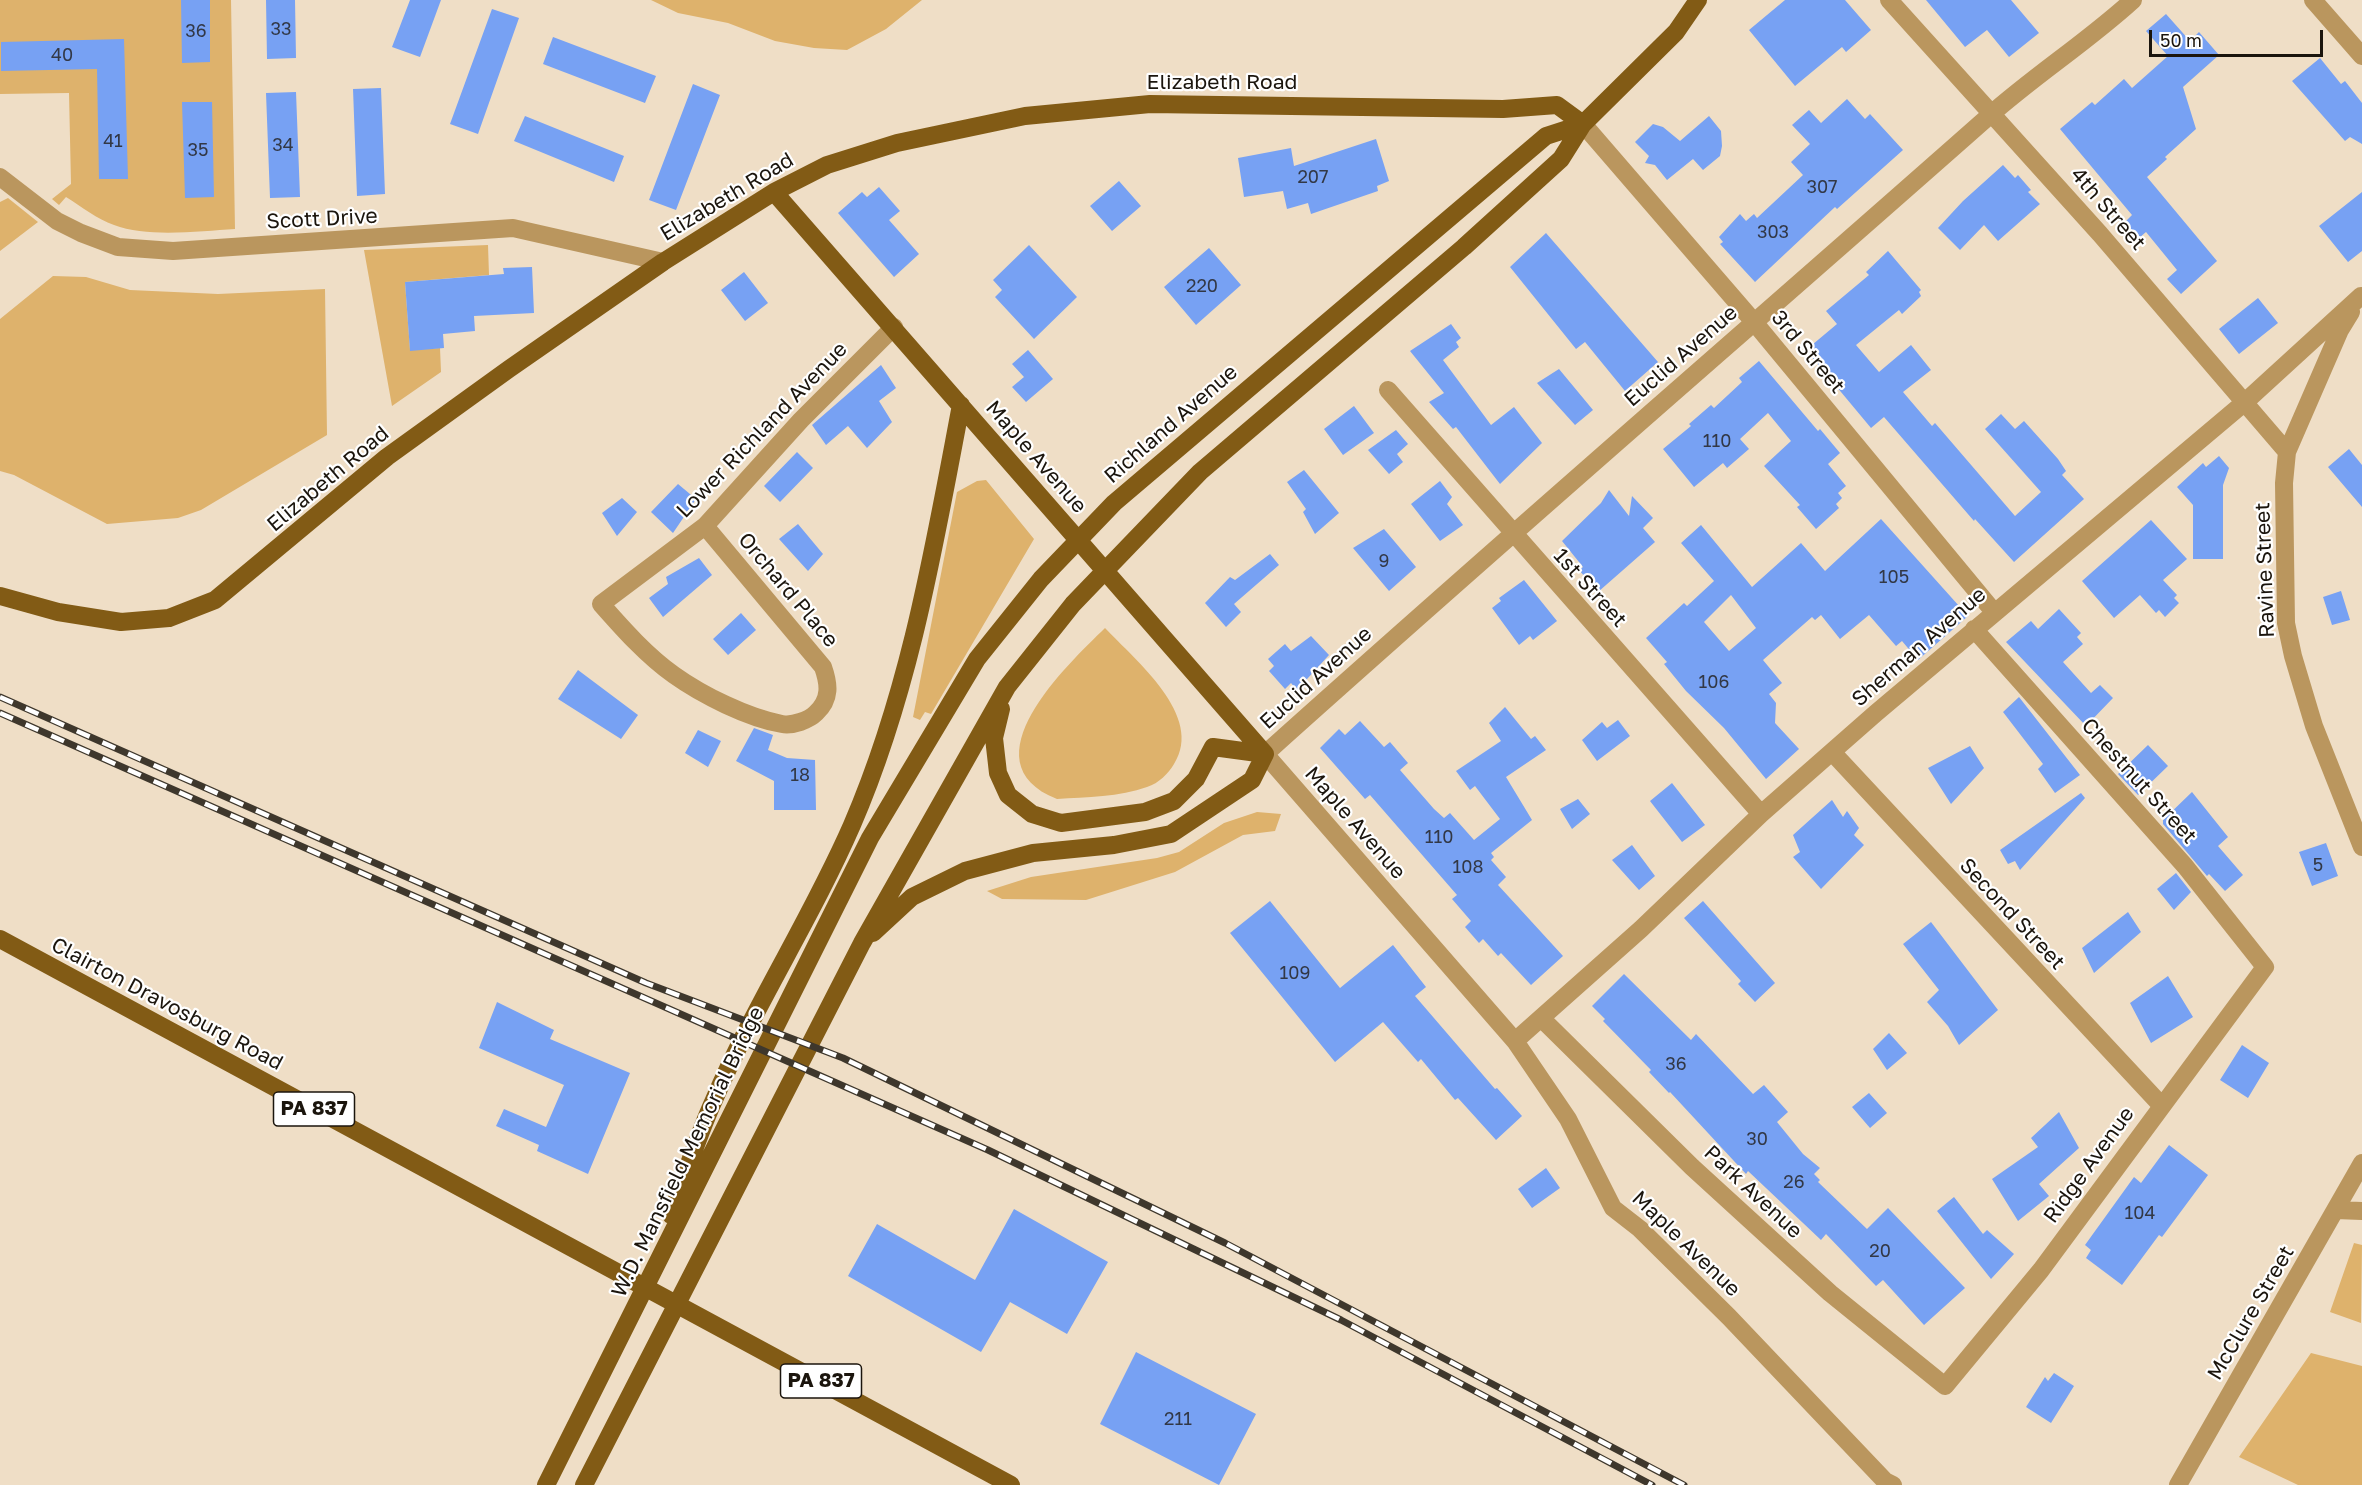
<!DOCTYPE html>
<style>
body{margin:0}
#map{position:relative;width:2362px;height:1485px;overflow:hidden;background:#efdec6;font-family:"Golos Text",sans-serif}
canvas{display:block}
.scale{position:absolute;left:2149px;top:30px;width:174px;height:27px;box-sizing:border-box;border:3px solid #1b150d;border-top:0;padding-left:8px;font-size:18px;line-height:21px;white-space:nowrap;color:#1b150d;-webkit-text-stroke:4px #fff;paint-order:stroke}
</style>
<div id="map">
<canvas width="2362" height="1485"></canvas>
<div class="scale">50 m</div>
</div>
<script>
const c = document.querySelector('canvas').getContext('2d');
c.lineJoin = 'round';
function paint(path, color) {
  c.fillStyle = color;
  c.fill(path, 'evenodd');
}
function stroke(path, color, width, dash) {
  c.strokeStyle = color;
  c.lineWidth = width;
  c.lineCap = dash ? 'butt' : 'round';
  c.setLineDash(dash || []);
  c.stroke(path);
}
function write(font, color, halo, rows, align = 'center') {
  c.font = font + ' "Golos Text",sans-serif';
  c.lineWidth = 4.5;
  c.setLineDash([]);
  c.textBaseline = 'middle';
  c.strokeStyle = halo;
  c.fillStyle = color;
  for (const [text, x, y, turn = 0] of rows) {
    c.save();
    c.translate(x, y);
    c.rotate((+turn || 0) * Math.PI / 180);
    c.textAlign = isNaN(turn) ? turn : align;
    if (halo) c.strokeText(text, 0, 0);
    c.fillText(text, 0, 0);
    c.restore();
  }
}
paint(new Path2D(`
 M0,0H231L235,229C200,231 148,238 114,225C97,219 82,207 66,197L59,205L52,199L71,184L69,93L0,94Z
 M651,0H922L886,29L847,50L814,48L775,41L728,23L678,13Z
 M8,198L38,222L0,251V202Z
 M488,245L489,275L405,282L410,350L440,348L441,372L392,406L364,250Z
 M53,276L86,277L130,290L218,294L325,289L327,435L201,510L178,518L107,524L14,475L0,471V319Z
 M986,480L1034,539L931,714L925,712L920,720L913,717L957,492L977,481Z
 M1105,628C1135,660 1205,716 1174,764C1168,774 1159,783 1147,787C1120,797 1086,797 1057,799C964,762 1067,665 1105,628Z
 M1257,812L1281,814L1275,831L1243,835L1175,872L1086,900L1002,899L987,891L1031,877L1157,858L1179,852L1224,823Z
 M2354,1243L2362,1245L2361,1323L2330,1312Z
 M2311,1353L2362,1366V1485H2298L2239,1457Z`), '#deb26c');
paint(new Path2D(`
 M181,0H210V62L182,63Z
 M266,0H295L296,58L267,59Z
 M410,0H441L420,57L392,47Z
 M1785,0H1845L1871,30L1846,52L1842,47L1795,86L1749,30Z
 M1926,0H2011L2039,33L2009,57L1987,30L1965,47Z
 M492,9L519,18L478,134L450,124Z
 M2166,14L2190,41L2199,32L2219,55L2183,87L2196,129L2165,157L2167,159L2147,177L2217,261L2181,294L2167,279L2177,270L2146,232L2139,238L2125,222L2132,215L2060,129L2092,102L2095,105L2124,79L2132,88L2168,56L2146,31Z
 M553,37L656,76L645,103L543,64Z
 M124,39L128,179H99L97,69L1,71V42Z
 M2320,58L2341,84L2345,81L2362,103V144L2350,137L2345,141L2292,81Z
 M693,84L720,95L676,210L649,200Z
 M381,88L385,194L357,196L353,89Z
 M296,92L300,197L270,198L266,93Z
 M1847,99L1865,119L1870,114L1903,150L1837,209L1835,207L1755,282L1720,244L1723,242L1719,237L1740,214L1746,221L1754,214L1757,218L1803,175L1791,162L1810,144L1792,125L1809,110L1821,123Z
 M182,102H212L214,197L185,198Z
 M525,116L624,156L614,182L514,141Z
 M1709,116L1721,131L1722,146L1720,156L1703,170L1693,159L1667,180L1655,165L1645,163L1649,156L1635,142L1653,124L1663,127L1680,141Z
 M1376,139L1389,181L1377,186L1378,191L1311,214L1308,203L1287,209L1283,191L1244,197L1238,158L1291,148L1294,166Z
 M2003,165L2015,178L2018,175L2031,190L2028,192L2040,204L1998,241L1984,225L1960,250L1938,228L1963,201Z
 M1119,181L1141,206L1112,231L1090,206Z
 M879,187L900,211L889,220L919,254L894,277L838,213L862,192L867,197Z
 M2362,192V251L2348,262L2319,226Z
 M1546,233L1658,362L1625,391L1585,342L1576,349L1510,267Z
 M1029,245L1077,297L1034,339L995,297L1002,290L993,280Z
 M1209,248L1241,285L1196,325L1164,287Z
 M1888,251L1921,290L1919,292L1921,296L1902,314L1899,310L1856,345L1879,372L1911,345L1931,370L1903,392L1932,426L1935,423L2015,516L2041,492L1985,429L2001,414L2015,429L2024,421L2058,459L2066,471L2062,475L2084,499L2014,562L1975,519L1974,521L1884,417L1871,428L1806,350L1837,324L1826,311L1869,275L1866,272Z
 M532,267L534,313L474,316L475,331L443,334L444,348L410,351L405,282L504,274L503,268Z
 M744,272L768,303L745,321L721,290Z
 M2258,298L2278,323L2239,354L2219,329Z
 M1451,324L1461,338L1456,342L1459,347L1443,360L1491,425L1514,407L1542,443L1500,484L1456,427L1453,429L1429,402L1444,393L1410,351Z
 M1028,350L1053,379L1026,402L1012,387L1024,377L1012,364Z
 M1759,361L1818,431L1820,429L1840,453L1828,464L1846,486L1838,493L1842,498L1836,504L1839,508L1816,529L1797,507L1800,505L1764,466L1791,441L1768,413L1740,439L1749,449L1727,468L1723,463L1694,487L1663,449L1691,426L1689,424L1711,405L1714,408L1742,382L1739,378Z
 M881,365L896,388L879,401L892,422L867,448L848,426L826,445L812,425Z
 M1559,369L1593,410L1575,425L1537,383Z
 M1354,406L1374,433L1343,455L1324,429Z
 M1396,430L1408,444L1397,454L1403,462L1389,474L1368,450Z
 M2349,449L2362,465V507L2328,467Z
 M797,452L813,468L780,502L764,486Z
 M2219,456L2229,468L2223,485V559H2193V505L2177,487L2203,463L2206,467Z
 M1304,470L1339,513L1315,534L1303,512L1306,509L1287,482Z
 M1440,481L1452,497L1447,504L1463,525L1440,541L1411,504Z
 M678,484L696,499L673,533L651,512Z
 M1609,490L1629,516L1632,496L1653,518L1643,528L1655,542L1598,592L1579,570L1583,567L1562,541L1601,503Z
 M622,498L637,512L617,536L602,513Z
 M1881,519L1968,616L1918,660L1902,641L1896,646L1869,615L1840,639L1821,615L1815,620L1812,617L1763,660L1782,683L1769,694L1776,703L1775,723L1799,749L1766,779L1724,728L1686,691L1664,664L1667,662L1646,638L1684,603L1687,606L1714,581L1681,543L1701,525L1752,587L1801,543L1825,571ZM1731,595L1756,628L1729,651L1704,622Z
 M2151,520L2187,559L2163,580L2177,595L2174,598L2179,603L2165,617L2159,610L2156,613L2140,595L2114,618L2082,581Z
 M798,524L823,554L808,571L779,539Z
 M1384,529L1416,567L1389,591L1353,548Z
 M1270,554L1279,565L1234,604L1241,612L1226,627L1205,603L1230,577L1235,580Z
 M699,558L712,575L663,617L649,598L668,584L666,577Z
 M1524,580L1557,621L1533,640L1530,636L1519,645L1492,608L1501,601L1499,598Z
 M2341,591L2350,620L2332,625L2323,597Z
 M2059,609L2081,633L2077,637L2083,644L2063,662L2091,693L2100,685L2113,698L2086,726L2006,642L2031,621L2038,629Z
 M741,613L756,630L728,655L713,639Z
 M1311,636L1329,655L1297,690L1291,683L1285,689L1269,671L1274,666L1268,659L1285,644L1291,651Z
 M578,670L638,715L621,739L558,699Z
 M2019,697L2080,775L2055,793L2038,769L2043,764L2003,712Z
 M1505,707L1531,739L1535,736L1546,750L1506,777L1532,820L1491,853L1494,857L1491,860L1506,877L1498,885L1563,956L1531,985L1501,953L1498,956L1483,939L1479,943L1465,927L1471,921L1452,899L1457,895L1370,795L1365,799L1320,748L1339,729L1345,735L1360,721L1384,747L1390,742L1408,763L1400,770L1434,809L1444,818L1450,813L1474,840L1500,819L1475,786L1470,790L1456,771L1501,741L1489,723Z
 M1618,720L1630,736L1597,761L1582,740L1602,722L1607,728Z
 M754,728L773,735L768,750L787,758L815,760L816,810H774V781L736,761Z
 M698,730L721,741L708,767L685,753Z
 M2148,745L2168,766L2138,795L2118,774Z
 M1970,746L1984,768L1951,804L1928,768Z
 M1672,783L1705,825L1682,842L1650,801Z
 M2192,792L2228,837L2218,846L2243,875L2225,891L2209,874L2207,876L2163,824V820Z
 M2081,793L2085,798L2020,870L2015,861L2008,864L2000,850Z
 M1578,799L1590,814L1572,829L1560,809Z
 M1832,800L1843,817L1847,811L1859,828L1854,835L1864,845L1821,889L1793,857L1800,852L1793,835Z
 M2326,843L2338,876L2312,886L2299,852Z
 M1632,845L1655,876L1639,890L1612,860Z
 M2176,873L2191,892L2174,910L2157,889Z
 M1270,901L1340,988L1393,945L1426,987L1415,996L1495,1089L1497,1088L1522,1116L1496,1140L1458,1098L1455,1100L1421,1059L1418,1062L1383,1022L1335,1062L1230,933Z
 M1703,901L1775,983L1755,1002L1738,984L1741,981L1684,918Z
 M2128,912L2141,932L2094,973L2082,948Z
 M1931,922L1998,1010L1959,1045L1948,1026L1927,1002L1939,990L1903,944Z
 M1624,974L1691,1040L1696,1034L1753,1094L1764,1085L1788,1112L1777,1122L1803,1154L1820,1168L1814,1174L1820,1180L1818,1182L1867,1229L1888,1208L1965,1288L1924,1325L1883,1280L1876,1286L1826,1234L1821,1240L1748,1171L1746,1174L1670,1092L1669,1093L1649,1072L1651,1070L1603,1021L1605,1019L1592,1006Z
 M2168,976L2193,1017L2151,1043L2130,1003Z
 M497,1002L554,1030L550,1039L630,1073L588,1174L537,1151L539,1145L496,1126L504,1109L546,1127L564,1085L479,1048Z
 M1889,1033L1907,1053L1887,1070L1873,1049Z
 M2242,1045L2269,1063L2248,1098L2220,1080Z
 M1869,1093L1887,1113L1870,1128L1852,1107Z
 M2059,1112L2079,1148L2039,1184L2049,1196L2018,1221L1992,1179L2038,1147L2031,1138Z
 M2169,1145L2208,1175L2162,1237L2159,1235L2122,1285L2086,1258L2091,1250L2085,1245L2134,1177L2141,1183Z
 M1546,1168L1560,1188L1532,1208L1518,1189Z
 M1954,1197L1983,1234L1987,1230L2014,1254L1991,1279L1937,1211Z
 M1014,1209L1108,1262L1067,1334L1010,1302L981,1352L848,1276L877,1224L975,1280Z
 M1136,1352L1256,1414L1219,1485L1100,1424Z
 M2054,1373L2074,1386L2051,1423L2026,1407L2045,1377L2048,1381Z`), '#77a1f3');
stroke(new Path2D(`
 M1889,0L2100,234L2287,452
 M2313,0L2362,56
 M1583,124L1754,322L1994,612
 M0,177L57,221L81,233L118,247L173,251L513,228L663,262
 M2351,312L2340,330L2287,452L2284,483L2286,623L2293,656L2314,726L2362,847
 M1388,390L1761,814
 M705,526L823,667C829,684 831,699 816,713C809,720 793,726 782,724C748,718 702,695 674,675C647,656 623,629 601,604L705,526L801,420L894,327
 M1832,752L2161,1105
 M1541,1018L1692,1167L1830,1293L1945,1386L2041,1270L2265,967L2185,866L1974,629
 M1515,1041L1641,929L1761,814L1876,713L2245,402L2361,296
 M2336,1210L2362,1211
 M1893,1485L1885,1481L1729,1317L1640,1229L1613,1208L1568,1119L1515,1041L1265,754C1504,539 1748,329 1989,116C2035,75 2087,42 2133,0
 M2178,1485L2362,1163`), '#ba965e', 18);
stroke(new Path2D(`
 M774,192L1265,754
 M0,596L58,612L121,622L169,618L215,600L387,457L509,369L663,262L774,192L827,165L897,143L1025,116L1150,104L1503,109L1557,105L1583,124
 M1001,709L994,738L998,773L1008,795L1032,814L1061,823L1145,812L1174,801L1196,779L1213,747L1265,754
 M873,933L912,897L965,871L1033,853L1114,845L1171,834L1252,780L1265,754
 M0,939L1011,1485
 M671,1215C685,1177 697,1137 714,1100C754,1006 811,919 852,825C910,691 934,547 961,405
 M546,1485L870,838L977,659L1041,579L1114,503L1546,136L1583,124
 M584,1485L862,943L1007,687L1073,604L1200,472L1464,247L1561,159L1583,124L1676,32L1698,0`), '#825b15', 18);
const rail = new Path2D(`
 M0,697L646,983L843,1058L1225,1243L1684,1485
 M0,713L988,1150L1341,1320L1652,1485`);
stroke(rail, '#3e372c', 7);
stroke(rail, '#fff', 4.5, [14]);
write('18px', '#323846', null, [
 ["33",281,29],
 ["36",196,31],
 ["40",62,55],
 ["41",113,141],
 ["34",283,145],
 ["35",198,150],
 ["207",1313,177],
 ["307",1822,187],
 ["303",1773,232],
 ["220",1202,286],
 ["110",1717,441],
 ["9",1384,561],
 ["105",1894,577],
 ["106",1714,682],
 ["18",800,775],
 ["110",1439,837],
 ["5",2318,865],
 ["108",1468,867],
 ["109",1295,973],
 ["36",1676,1064],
 ["30",1757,1139],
 ["26",1794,1182],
 ["104",2140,1213],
 ["20",1880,1251],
 ["211",1178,1419]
]);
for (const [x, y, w] of [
 [314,1109,81],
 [821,1381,81]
]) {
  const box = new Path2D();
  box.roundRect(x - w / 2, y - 17, w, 34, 4.5);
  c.fillStyle = '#fff';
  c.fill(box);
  stroke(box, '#1b150d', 1.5);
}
write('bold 20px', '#1b150d', null, [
 ["PA 837",314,1109],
 ["PA 837",821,1381]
]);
write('21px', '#1b150d', '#fff', [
 ["Elizabeth Road",1222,82],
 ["Elizabeth Road",727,197,-31],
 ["4th Street",2108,209,49],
 ["Scott Drive",322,219,-3],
 ["3rd Street",1808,352,50],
 ["Euclid Avenue",1681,356,-41],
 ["Richland Avenue",1171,424,-41],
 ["Lower Richland Avenue",762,430,-46],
 ["Maple Avenue",1036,457,49],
 ["Elizabeth Road",328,479,-40],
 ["Ravine Street",2265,570,-92],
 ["1st Street",1590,588,48],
 ["Orchard Place",788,590,50],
 ["Sherman Avenue",1919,647,-41],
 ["Euclid Avenue",1316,678,-42],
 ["Chestnut Street",2139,781,48],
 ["Maple Avenue",1355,823,49],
 ["Second Street",2012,914,47],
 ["Clairton Dravosburg Road",167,1004,28],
 ["W.D. Mansfield Memorial Bridge",688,1152,-64],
 ["Ridge Avenue",2089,1165,-54],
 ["Park Avenue",1753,1192,43],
 ["Maple Avenue",1686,1244,44],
 ["McClure Street",2251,1313,-60]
]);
</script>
